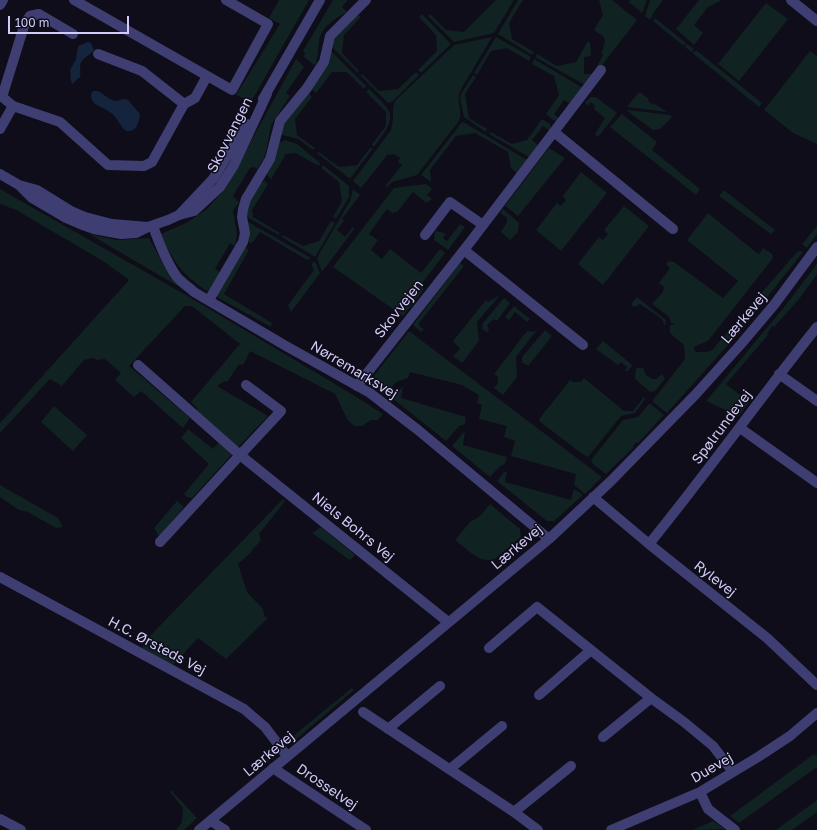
<!DOCTYPE html>
<meta charset="utf-8">
<style>
body{margin:0}
#map{position:relative;width:817px;height:830px;overflow:hidden;background:#0f0d19;font-family:"Golos Text",sans-serif}
canvas{display:block}
.scale{position:absolute;left:8px;top:16px;width:121px;height:18px;box-sizing:border-box;border:2px solid #d1ccf8;border-top:0;padding-left:5px;font-size:12px;line-height:14px;white-space:nowrap;color:#d1ccf8;-webkit-text-stroke:3px #0f0d19;paint-order:stroke}
</style>
<div id="map">
<canvas width="817" height="830"></canvas>
<div class="scale">100 m</div>
</div>
<script>
const c = document.querySelector('canvas').getContext('2d');
c.lineJoin = 'round';
function paint(path, color) {
  c.fillStyle = color;
  c.fill(path, 'evenodd');
}
function stroke(path, color, width, dash) {
  c.strokeStyle = color;
  c.lineWidth = width;
  c.lineCap = dash ? 'butt' : 'round';
  c.setLineDash(dash || []);
  c.stroke(path);
}
function write(font, color, halo, rows, align = 'center') {
  c.font = font + ' "Golos Text",sans-serif';
  c.lineWidth = 3;
  c.setLineDash([]);
  c.textBaseline = 'middle';
  c.strokeStyle = halo;
  c.fillStyle = color;
  for (const [text, x, y, turn = 0] of rows) {
    c.save();
    c.translate(x, y);
    c.rotate((+turn || 0) * Math.PI / 180);
    c.textAlign = isNaN(turn) ? turn : align;
    if (halo) c.strokeText(text, 0, 0);
    c.fillText(text, 0, 0);
    c.restore();
  }
}
paint(new Path2D(`
 M279,0H309L251,102L236,95L280,24L269,18Z
 M333,0H348L342,7L347,12C336,18 321,27 319,41C318,49 318,56 316,64L314,65L304,57L305,53L303,51Z
 M496,0H514L494,33L454,42L428,16L430,14L446,30L464,32Z
 M518,0H523L509,23L512,39L534,52L532,55L498,34Z
 M599,0H612L637,20L599,69L597,66L603,55L601,52L604,48L603,46L605,42L604,37L594,30L603,15Z
 M630,0H647L642,13L629,2Z
 M650,0H663L652,15L653,16L650,20L645,16Z
 M699,0H722L708,7L694,25L703,33L694,45L676,29Z
 M766,3L788,19L739,81L718,64Z
 M355,14L361,17L344,35L342,53L359,71L358,73L329,44Z
 M422,14L451,44L421,73L418,70L437,51L436,35L419,17Z
 M655,18L686,43L684,46L685,47L687,44L694,49L692,52L693,53L696,50L762,103L759,107L653,21Z
 M492,37L460,91C456,102 463,112 459,121L417,175L392,182L387,187L385,186L402,165L398,162L400,158L394,154L387,155L361,188L353,181L391,130L393,119V109L395,101L454,45Z
 M496,37L531,57L529,61L507,48L491,51L477,75L474,73Z
 M588,41L590,43L591,56L584,57V74H592V76L585,85L535,57L537,54L557,66L576,62Z
 M328,48L366,86L364,89L347,72H332L316,93L311,88Z
 M810,51L817,56V144L793,133L764,110Z
 M296,59L304,67L286,93L290,96L271,125L267,147L264,158L257,169L254,167L250,168L233,196L239,202L233,211L237,234L235,246L230,243L215,269L220,272L210,289L207,291C185,277 170,259 161,234L188,222L207,209L225,189Z
 M534,59L583,88L571,104L564,100L554,114L560,119L557,121L553,120L546,114L559,95L554,76L532,64Z
 M416,72L419,75L393,101L388,103L360,75L362,74L379,91L398,89Z
 M473,75L476,77L465,94L469,118L487,129L486,132L464,117L460,99L461,94Z
 M369,89C396,115 397,116 374,147L372,145V144L386,126V112L366,92Z
 M309,93L312,97L295,119L297,135L315,148L313,150L298,139L279,134L280,127Z
 M638,93H641L649,99L648,101L652,104L653,103L667,112L627,107Z
 M591,97H596L617,113L598,137L595,134L605,118L594,109L595,106L591,102L588,106L585,102Z
 M628,110L670,115L672,117L660,129L653,130L627,111Z
 M622,114L657,142L652,150L700,189L696,195L610,127Z
 M542,119L550,124L551,129L550,131L543,126L532,140L539,146L529,157L489,134L491,132L512,144L527,140Z
 M462,122L465,123L527,160L517,173L511,168L508,152L475,133L456,136L430,170L431,182L421,175Z
 M285,140L297,144L320,163L319,166L295,153L286,154L271,179L266,174L276,155L279,143Z
 M370,148H373L350,179L317,153L319,152L339,167L357,165Z
 M549,148L565,158L518,216L505,206Z
 M323,165L349,186V197L336,219L333,217L342,201L339,182L321,168Z
 M581,172L607,193L561,251L536,230L557,203L560,206L566,201L563,196Z
 M265,181L268,184L252,210L253,217L280,233L279,235L245,216V209L261,182Z
 M426,184L432,189L427,195L432,199L426,203L413,192L397,212L392,213L387,209L369,234L378,240L371,250L382,259L390,249L421,273L440,249L445,253L420,286L424,289L403,316L333,267L394,188Z
 M0,189L191,298L355,396L383,414L378,420H371L362,426H354L347,419L335,394L250,351L243,365L239,364L227,382L225,381L217,386L268,416L238,447L195,412L198,409L191,402L240,344L192,306H185L129,366L190,418L183,428L141,391L134,397L115,380L121,373L105,359L97,360L93,358L84,360L62,386L50,379L0,433V423L129,280L103,261L16,210L0,204Z
 M353,189L360,195L342,219L344,221L337,230L345,237L353,227L355,228L322,272L317,259L318,256L350,201Z
 M724,190L775,230L771,234L719,196Z
 M624,206L649,226L603,285L578,264L599,237L603,240L608,234L604,230Z
 M503,209L519,223L518,232L510,240L501,232L507,222V218L500,213Z
 M708,213L758,254L762,251H761L763,248L772,254L773,258L708,341L694,347V350L696,352H707L712,350L797,252L799,251L803,252L737,335L667,413L653,402V400L685,359L684,345L670,333V325H675L671,323L669,317L652,304L663,292L664,287L659,283L670,268L666,264L669,261L674,262L723,298L738,281L687,240Z
 M331,221L335,223L315,257L282,237L283,235L303,246L319,241Z
 M247,222H248L311,258L307,260L260,232L253,242L250,243L248,241Z
 M460,224L465,227L448,250L434,240L435,231L441,232L446,234L443,238L447,241Z
 M817,226V234L807,248L802,244Z
 M89,234L117,240L149,238L163,264L174,279L188,292Z
 M243,246L249,250L224,294L272,323L271,327L217,297L216,293Z
 M315,261L320,273L291,312L288,305L314,270L311,264Z
 M460,263L464,266L419,323V326L424,329L421,332L413,325Z
 M817,264V274L815,277L800,298L774,327L772,326L767,334L768,335L726,384L749,402L739,416L706,401L785,306Z
 M500,295L477,322L479,341L462,363L453,356L460,349L453,341L486,300L488,302Z
 M504,298L510,303L497,321L494,319L487,325L489,330L487,332C482,330 482,328 483,323Z
 M636,298H638L666,320L665,326L662,319L640,304L634,307L631,304Z
 M514,306L530,319L527,322L515,312L509,320L505,317Z
 M540,326L516,357L517,377L503,395L494,388L498,383V377L494,374L527,331L534,332Z
 M545,330L552,336L529,365H526L522,362V357Z
 M409,331L602,477L585,494L574,485L576,474L511,456L515,441L504,437L507,426L479,419L482,405L477,403L479,395L462,385L410,372L408,378L396,382L386,395L370,385L369,382Z
 M603,341L631,364L632,366L628,371H625L627,367L621,362L618,365L596,349Z
 M636,368H643L646,375L652,379H656L662,374L665,379L655,391L650,392L635,379Z
 M584,378L624,411H633L644,397L642,396L645,399L635,413L621,416L588,457L581,453L539,421L540,418L570,380L573,382H581Z
 M403,386L401,398L466,417L465,424L459,426L446,441L392,398Z
 M649,404H651L664,415L638,443L637,442L633,446L634,447L606,474L593,464L591,460L623,420L638,417Z
 M54,406L87,435L73,451L41,422Z
 M188,429L213,449L220,441L234,452L192,498L187,497L184,494L209,464L181,438Z
 M465,431L463,445L507,457L505,464L500,466L490,477L452,446Z
 M507,471L505,482L571,500L574,489L582,494V496L554,521H547L497,481L503,473Z
 M0,485L58,518L63,527L56,528L28,512L19,510L0,497Z
 M283,499L285,501L259,534L261,540L250,553L238,564L247,592L263,609L265,617L268,618L226,659L198,638L172,666L142,648L145,641Z
 M177,501L184,507L159,536L154,528Z
 M490,504L520,529L521,537L496,558C481,566 467,549 455,540L471,521C479,519 484,511 490,504Z
 M321,527L355,555L350,560L312,533Z
 M352,688L354,690L294,741L289,742L284,741L282,738L289,732L293,736Z
 M271,746L274,752L273,758L257,771L254,769L268,758L264,752Z
 M814,754L817,757V767L739,823L730,816Z
 M171,790L197,818L184,830H176L182,822L183,808L170,792Z
 M817,800V812L792,830H776Z
 M713,821L725,829L693,830Z`), '#122');
paint(new Path2D(`
 M88,42L91,43L94,50C90,56 81,58 80,66C80,70 81,73 80,77L72,84L70,77L71,74L70,70L76,59L78,46Z
 M93,91H98L110,99L115,101L124,99L128,100L140,114C139,123 136,133 126,131C120,126 117,117 111,113C103,106 91,107 91,94Z`), '#13243c');
stroke(new Path2D(`
 M74,0L232,90L268,24L226,0
 M791,0L817,21
 M0,5L3,0
 M98,54L142,71L184,104
 M0,95L13,106L60,122L108,165L144,166L152,162L184,104L195,98L207,76
 M2,97L25,23L30,16L39,14L73,34
 M263,99L320,0
 M0,129L13,106
 M554,132L673,229
 M0,174L19,185L37,190L71,211L85,217L112,224L148,227
 M19,185L32,198L66,218L80,224L94,229L121,234L136,233L148,227L168,220L179,215L194,211L220,187L234,165L267,94
 M179,215L213,179L247,124
 M153,226C159,243 166,262 177,277C182,283 189,287 194,292L286,346L370,393L418,430L549,539
 M425,235L450,202L483,225
 M464,250L583,345
 M209,300L243,242L245,233L242,217L243,209L246,199L270,159L280,121L307,88L324,62L330,36L366,0
 M138,365L240,455L281,411L246,385
 M779,374L817,401
 M357,386L471,241L601,70
 M740,428L817,483
 M593,497L649,544L767,638L817,685
 M160,542L240,455L448,622
 M649,544C707,473 760,398 817,327
 M0,577L244,709L265,727L287,756
 M489,648L537,607L651,698L684,722L713,746L733,772
 M539,695L591,650
 M363,712L514,812L538,830
 M388,729L440,686
 M603,737L651,698
 M273,768L366,830
 M450,769L502,726
 M700,792L708,809L735,830
 M514,812L571,766
 M0,819L21,830
 M211,821L225,830
 M199,830L549,539L611,481L696,394L741,344L774,305L817,247
 M611,830L700,792L758,757L790,736L817,713`), '#3f3e72', 10);
write('14px', '#d1ccf8', '#0f0d19', [
 ["Skovvangen",230,135,-63],
 ["Skovvejen",399,309,-52],
 ["Lærkevej",744,318,-50],
 ["Nørremarksvej",354,370,31],
 ["Spølrundevej",722,427,-53],
 ["Niels Bohrs Vej",353,527,39],
 ["Lærkevej",517,547,-40],
 ["Rylevej",715,579,38],
 ["H.C. Ørsteds Vej",157,646,28],
 ["Lærkevej",269,754,-40],
 ["Duevej",712,768,-30],
 ["Drosselvej",327,787,34]
]);
</script>
